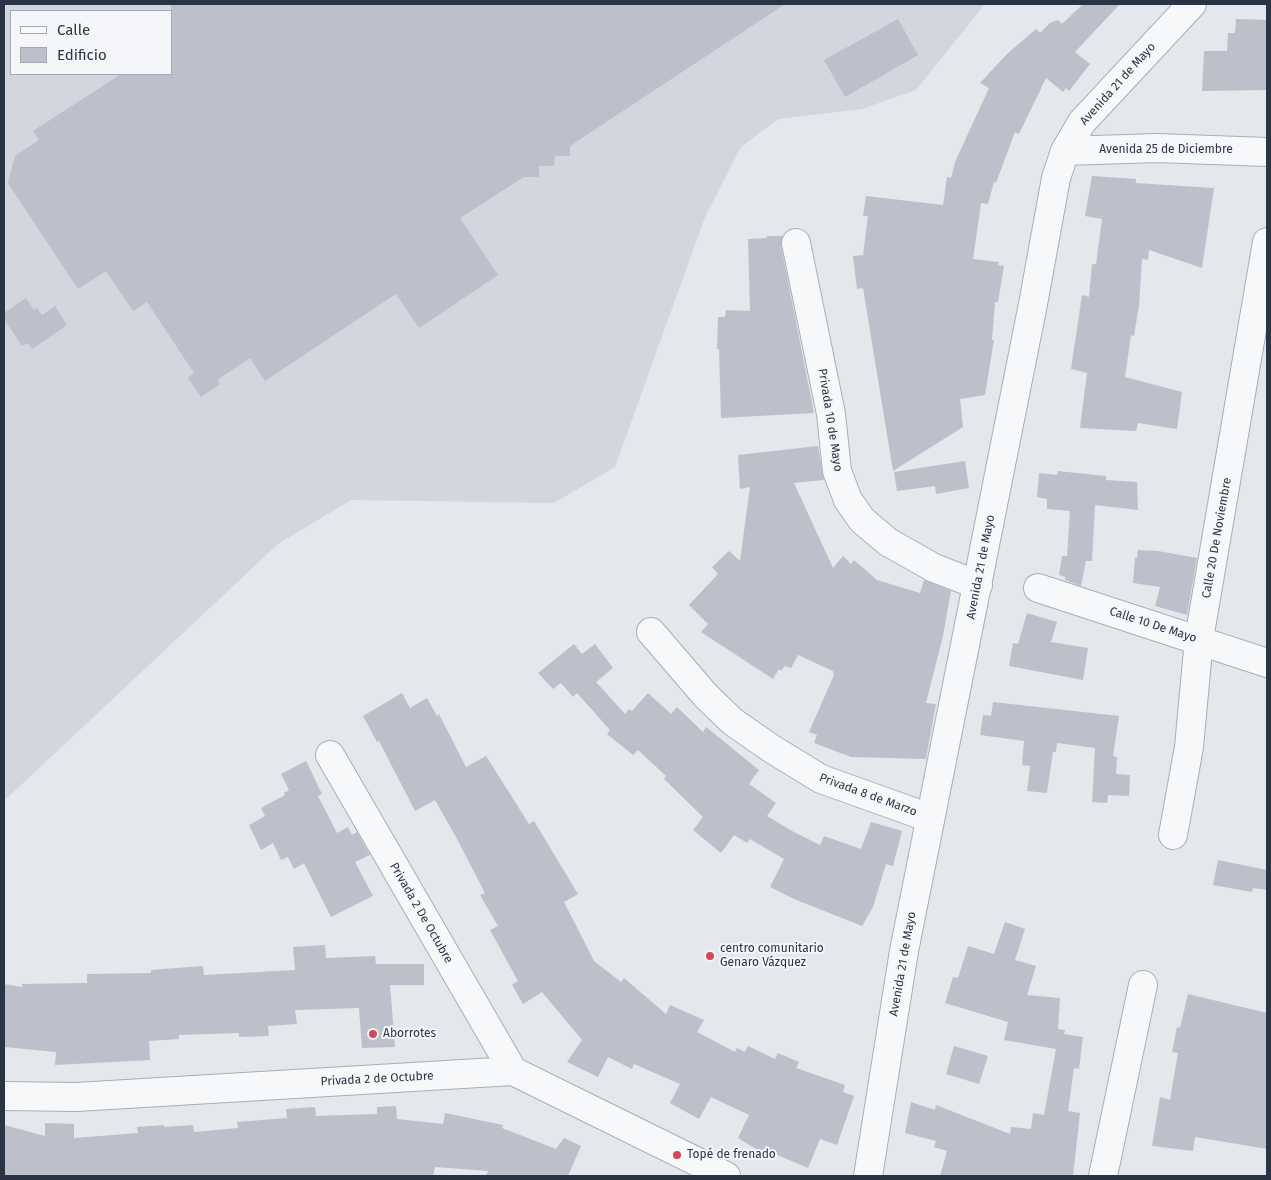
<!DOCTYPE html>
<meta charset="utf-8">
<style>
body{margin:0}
#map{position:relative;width:1271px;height:1180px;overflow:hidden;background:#e4e7ec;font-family:"Fira Sans",sans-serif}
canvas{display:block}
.frame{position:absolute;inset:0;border:5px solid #2b3445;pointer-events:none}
.legend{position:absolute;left:10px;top:10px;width:162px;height:65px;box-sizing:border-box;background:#f4f6f9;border:1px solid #a4a8b1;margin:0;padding:6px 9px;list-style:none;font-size:15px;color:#2b3445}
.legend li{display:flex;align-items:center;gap:10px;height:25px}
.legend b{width:25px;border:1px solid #a4a8b1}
</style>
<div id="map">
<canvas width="1271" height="1180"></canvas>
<div class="frame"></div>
<ul class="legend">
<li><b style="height:6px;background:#f7f8fa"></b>Calle</li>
<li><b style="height:14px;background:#bbc0ca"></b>Edificio</li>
</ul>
</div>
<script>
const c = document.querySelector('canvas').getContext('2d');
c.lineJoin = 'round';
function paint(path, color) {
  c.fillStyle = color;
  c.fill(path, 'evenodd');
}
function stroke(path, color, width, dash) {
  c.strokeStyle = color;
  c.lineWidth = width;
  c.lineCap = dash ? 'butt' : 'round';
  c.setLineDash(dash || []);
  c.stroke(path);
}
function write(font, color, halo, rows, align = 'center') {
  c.font = font + ' "Fira Sans",sans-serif';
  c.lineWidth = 4;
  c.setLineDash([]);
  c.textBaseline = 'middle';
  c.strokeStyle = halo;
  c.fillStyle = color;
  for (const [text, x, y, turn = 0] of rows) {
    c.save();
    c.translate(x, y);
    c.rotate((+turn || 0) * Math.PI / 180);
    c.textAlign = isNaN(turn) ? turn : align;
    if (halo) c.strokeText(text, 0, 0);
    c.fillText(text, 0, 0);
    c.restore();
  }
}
paint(new Path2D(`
 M4,4H985L916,90L862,109L778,119L741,147L705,217L615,467L554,503L351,500L278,544L4,801ZM11,11H171V74H11Z`), '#d2d6de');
paint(new Path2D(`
 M171,4H785L570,146V156H555L554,166H539V177H524L460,218L498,275L419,328L396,294L265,381L250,358L217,380L220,384L201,397L188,378L194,373L147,302L133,311L106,271L78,289L8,183L15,156L39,140L33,131L121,74H171Z
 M1083,4H1120L1075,52L1090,64L1069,91L1066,88L1063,92L1046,78L1019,134L1015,132L996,183L994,182L988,204L981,203L973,259L999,262L998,265L1004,266L998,302H995L992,340H994L985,395L960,399L963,427L893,471L863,288L857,289L853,256L863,255L868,216H863L866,196L943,205L947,177L951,178L955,162L989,88L980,83L1007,54L1036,29L1040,33L1050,23L1058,20L1062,24Z
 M898,19L918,55L845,97L824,60Z
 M1236,19L1267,20V90L1202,91L1204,51H1227L1228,33H1235Z
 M1092,176L1136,179V183L1214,188L1202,268L1149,250L1148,260L1142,259L1139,305L1134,336L1131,335L1125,377L1182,392L1177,429L1138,423L1136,431L1080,428L1087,373L1071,369L1082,295L1089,297L1092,264H1096L1102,219L1085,216Z
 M767,236H783L781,246L814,413L721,418L719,349H717L718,317H725L726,310L750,311L748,239L767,238Z
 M26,298L34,310L37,308L42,315L55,306L67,325L32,349L28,343L22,346L4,319V313Z
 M818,446L824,480L794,483L833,568L843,556L851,564L854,560L877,580L920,593L924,580L951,591L943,636L926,703L936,704L926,759L851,757L814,743L817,735L809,732L834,675L833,671L798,655L791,668L785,666L781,671L779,669L773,679L701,632L708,624L689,605L718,574L712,567L729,551L740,561L750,487L740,489L738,455Z
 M965,461L969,488L936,494L935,486L897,491L894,472Z
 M1058,471L1106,476V480L1137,482L1138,510L1095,505L1092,561H1086L1081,586L1065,580V577L1059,575L1062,556H1067L1070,511L1047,509V499L1037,497L1039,473L1057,475Z
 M1138,550L1158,551L1197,558L1187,615L1155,606L1160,587L1133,583L1135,557L1137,558Z
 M1027,613L1057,622L1051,642L1088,648L1083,680L1009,666L1013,643L1018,644Z
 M574,644L582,654L595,644L613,668L596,682L625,714L629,709L632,711L648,693L671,714L677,707L703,732L706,727L759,770L749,784L776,803L767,816L792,831L820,845L824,836L861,849L871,822L902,831L893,866L886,864L873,907L862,926L794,899L770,887L784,859L750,839L747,843L734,835L721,853L693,830L703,817L664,779L666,776L638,750L633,755L607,734L610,730L577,693L573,697L561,683L553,689L538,673Z
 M402,693L410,708L427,698L437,716L439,714L466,767L486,756L529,824L534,821L578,894L564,902L594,961L621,982L624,978L666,1014L670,1005L704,1020L697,1032L735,1052L737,1048L745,1052L748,1046L775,1059L778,1053L799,1062L796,1068L845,1085L843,1092L854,1096L837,1145L820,1139L808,1168L763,1149L761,1152L738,1138L749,1115L711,1097L699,1119L670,1103L680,1084L634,1064L632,1069L608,1057L598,1077L567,1062L582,1040L542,992L523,1004L512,985L518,981L490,930L498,926L480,895L485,893L457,839L435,800L415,811L379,741L377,742L363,716Z
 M993,702L1119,716L1113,756L1117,757L1116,774L1130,775L1129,796L1108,795L1107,803L1092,802L1095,748L1057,743L1056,752H1053L1047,793L1027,791L1030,766L1022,765L1024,741L980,735L983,715L991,716Z
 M306,761L322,794L318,796L337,833L348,827L352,835L357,832L370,855L355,862L373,896L331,917L304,863L294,869L288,857L281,860L273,843L261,850L249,825L265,816L261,808L285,795L284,793L289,790L281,774Z
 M1218,860L1267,870V890L1253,888L1252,892L1213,885Z
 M1005,922L1025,929L1015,960L1036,966L1027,995L1060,998L1058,1029L1065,1030L1064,1034L1083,1037L1079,1069L1074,1068L1068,1111L1080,1113L1073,1176H940L947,1151L934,1147L936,1141L905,1133L911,1102L935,1110L936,1105L1010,1134L1011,1127L1031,1129L1033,1113L1044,1115L1056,1049L1004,1040L1008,1022L945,1003L953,977L958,978L968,946L994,954Z
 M325,945L326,958L375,956L376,964H424V985H390L395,1047L362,1048L359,1008L295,1010L297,1024L268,1026L269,1036L239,1037V1033L179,1035V1039L149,1041L150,1060L55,1065L56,1052L4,1047V984L22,987V984L87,983V974L151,973V970L203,966L204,975L295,970L293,947Z
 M1188,994L1267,1013V1149L1195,1137L1193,1151L1152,1146L1160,1097L1170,1100L1178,1053L1172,1052L1177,1027L1180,1028Z
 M954,1046L988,1056L979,1084L946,1074Z
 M396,1106L397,1119L443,1124L445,1113L503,1125L502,1128L556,1149L564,1138L581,1146L568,1176H486L488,1171L435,1167L433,1176H4V1125L45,1136V1123L74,1124V1138L138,1133L137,1127L164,1125V1127L193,1125L194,1132L238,1128L237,1122L287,1118L286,1109L315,1107L316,1116L377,1114V1107Z`), '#bbc0ca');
const minor = new Path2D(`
 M1065,151L1157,148L1267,152
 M796,243L831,414L837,471L848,500L862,520L888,542L934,568L978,585
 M1038,588L1267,663
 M651,632L706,696L733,722L772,749L821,779L930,818
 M330,755L513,1071
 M1173,835L1189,747L1199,639L1267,242
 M4,1096L76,1097L513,1071L726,1176
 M868,1176L904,951L1033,304L1056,178L1065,151L1082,122L1192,4
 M1103,1176L1143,985`);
stroke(minor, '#a9aeb7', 30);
stroke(minor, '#f7f8fa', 28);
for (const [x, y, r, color] of [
 [710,956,5,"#d1495b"],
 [373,1034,5,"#d1495b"],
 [677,1155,5,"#d1495b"]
]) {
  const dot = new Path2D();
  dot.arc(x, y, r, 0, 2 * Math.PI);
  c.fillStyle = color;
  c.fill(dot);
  stroke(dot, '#f4f6f9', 2);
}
write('12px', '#2b3445', '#f4f6f9', [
 ["Avenida 21 de Mayo",1118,84,-48],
 ["Avenida 25 de Diciembre",1166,150],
 ["Privada 10 de Mayo",830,420,81],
 ["Calle 20 De Noviembre",1217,538,-80],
 ["Avenida 21 de Mayo",981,567,-79],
 ["Calle 10 De Mayo",1153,625,18],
 ["Privada 8 de Marzo",868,795,20],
 ["Privada 2 De Octubre",421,913,60],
 ["Avenida 21 de Mayo",903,964,-80],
 ["Privada 2 de Octubre",377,1079,-3]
]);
write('12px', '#2b3445', '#f4f6f9', [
 ["centro comunitario",720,949],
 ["Genaro Vázquez",720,963],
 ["Aborrotes",383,1034],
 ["Topé de frenado",687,1155]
], 'left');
</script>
